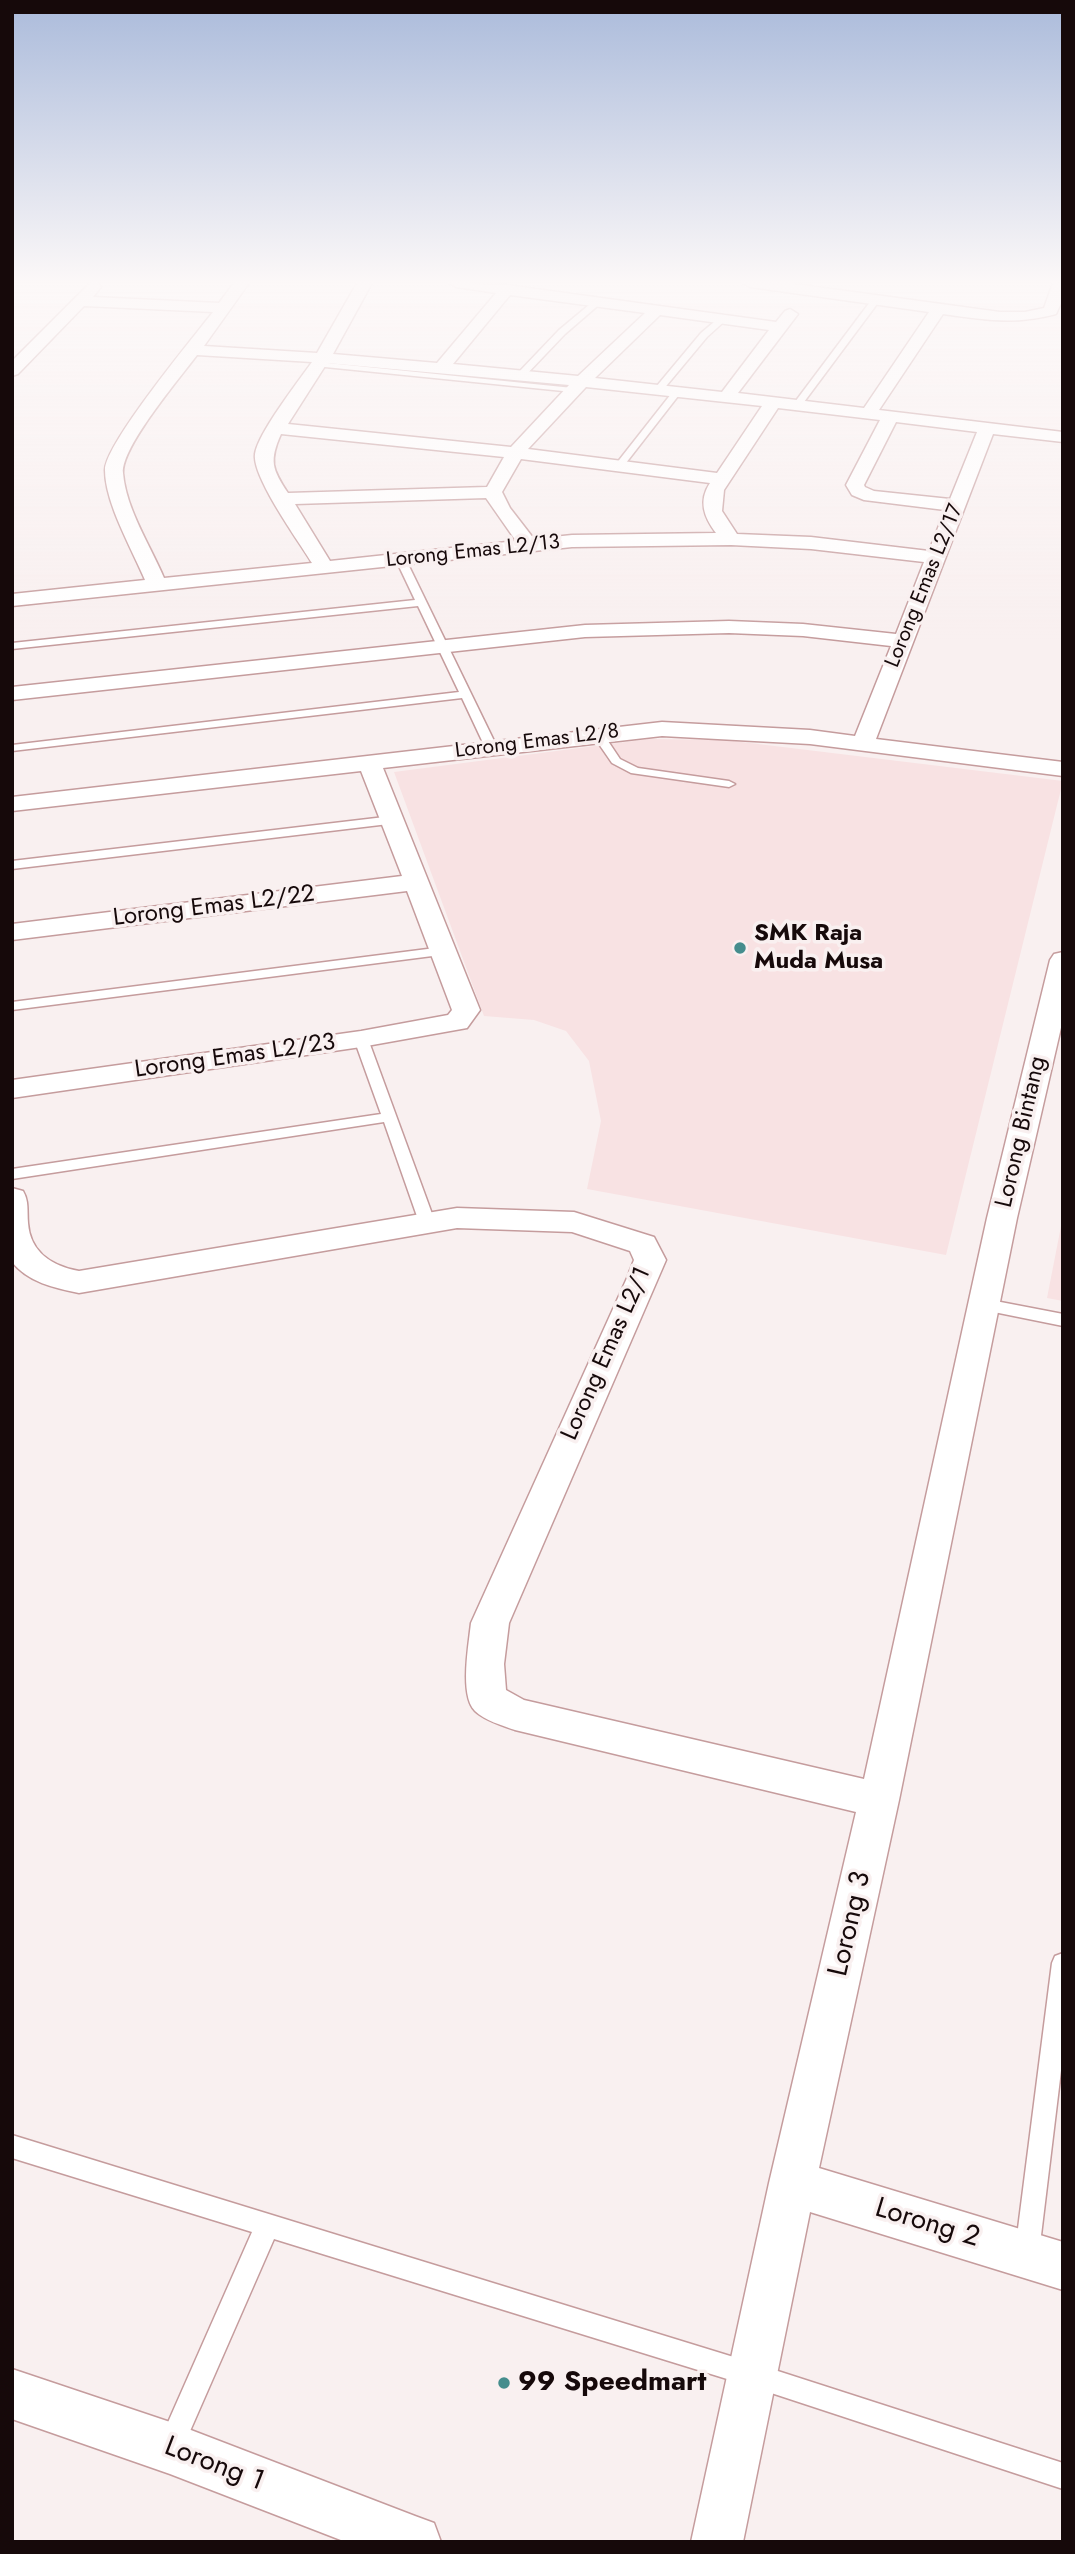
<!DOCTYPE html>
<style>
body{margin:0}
#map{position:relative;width:1075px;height:2554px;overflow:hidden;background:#f9f0f0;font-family:Jost,sans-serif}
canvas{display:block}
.frame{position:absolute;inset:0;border:14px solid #16090a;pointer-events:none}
</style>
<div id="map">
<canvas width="1075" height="2554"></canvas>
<div class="frame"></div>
</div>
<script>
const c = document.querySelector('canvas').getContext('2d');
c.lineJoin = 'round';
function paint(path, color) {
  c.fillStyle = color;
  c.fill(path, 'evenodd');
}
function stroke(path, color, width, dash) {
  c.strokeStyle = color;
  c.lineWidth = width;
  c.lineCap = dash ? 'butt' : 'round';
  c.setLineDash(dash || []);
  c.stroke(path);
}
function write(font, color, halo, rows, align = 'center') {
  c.font = font + ' Jost,sans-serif';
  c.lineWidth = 7;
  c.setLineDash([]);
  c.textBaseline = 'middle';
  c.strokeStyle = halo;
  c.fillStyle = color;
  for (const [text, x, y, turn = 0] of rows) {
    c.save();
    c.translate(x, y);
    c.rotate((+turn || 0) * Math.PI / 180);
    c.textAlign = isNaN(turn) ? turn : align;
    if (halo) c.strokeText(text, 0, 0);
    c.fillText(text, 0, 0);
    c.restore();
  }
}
paint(new Path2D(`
 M649,739L725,740L1063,781L946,1255L587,1189L601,1121L589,1061L566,1031L534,1020L484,1016L394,772Z
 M1063,1216V1301L1047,1298Z`), '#f8e2e3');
const lane = new Path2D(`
 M873,298L880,300L801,406H795V402Z
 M595,300L602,302L565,334L524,377H518V373L559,330Z
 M720,317L727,319L707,337L662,391H656V387L701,333Z
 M318,362L573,388L577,390L573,392L315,366Z
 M675,389L682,391L622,468H616V464Z
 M401,557L406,560L497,747L495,749L485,747L462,698L12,751V745L459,692L418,606L12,649V643L415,600L396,560Z
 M598,731L602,732L620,759L638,768L729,781L735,784L729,787L631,773L612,763L592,734Z
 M393,816L397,817V823L12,869V861Z
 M443,947L450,951L448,954L12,1010V1002Z
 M361,1035L368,1039L435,1222L432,1226H422L419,1222L384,1122L12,1179V1169L381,1114L354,1039Z
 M985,1299L1063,1314V1326L979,1309L977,1305Z
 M1063,1953V2054L1039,2252L1035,2260L1027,2264L1019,2260L1015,2252L1052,1963L1055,1956Z
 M12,2135L753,2363L1063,2463V2489L753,2387L274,2239L180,2454L171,2458L162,2454L158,2445L252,2232L12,2158Z`);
const street = new Path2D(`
 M234,283H249L204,346L317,353L357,283H372L333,354L437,363L496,293L456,287L449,283L507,285L776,322L785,311L790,309L798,314L738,393L864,408L929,312L750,287L743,283H787L1000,312H1025L1044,308L1053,283H1063V299L1056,314C1015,325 985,320 943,314L879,410L1063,432V442L993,434L876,739L1063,762V776L810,744L662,736L383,768L480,1010L467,1028L361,1047L12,1098V1080L361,1031L448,1015L452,1010L407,891L12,940V924L402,876L361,771L12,811V797L662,722L810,730L855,736L891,646L803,636L729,633L585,637L12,700V687L585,625L729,621L803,624L896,634L924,562L811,549L731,545L572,547L12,606V594L145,580C132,549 105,503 105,470C105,444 192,339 213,312L84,306L18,374L12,376V361L89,284L98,283L101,287L93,297L219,303ZM510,295L645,313L578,376L453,364ZM660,315L769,330L722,392L595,378ZM197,355L312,362C298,382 258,433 255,454C252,477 298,540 312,563L164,578C150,545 126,509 123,473C121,447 180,378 197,355ZM327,363L569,385L511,447L288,424ZM586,387L762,406L717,473L528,449ZM778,408L880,420L846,485L852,495L864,500L945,510L929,551L811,537L737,534L722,511L724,490ZM896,422L977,432L950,499L874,491L865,487L864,485ZM281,434L504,457L487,487L288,493C272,469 269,461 281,434ZM521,459L710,483C698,501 704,517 716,533L572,535L534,539L510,508L502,492ZM486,498L516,541L330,561L295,504Z
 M1063,952V1019L1017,1218L899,1800L819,2168L1063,2242V2290L810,2212L743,2542H691L769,2183L856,1812L515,1730C503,1726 484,1720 475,1711C459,1695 469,1643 471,1623L627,1278L634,1260L630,1251L572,1232L457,1228L79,1293C54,1288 28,1282 12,1262V1188L23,1191C29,1201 27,1211 28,1223C30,1252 52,1266 79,1271L457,1208L574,1212L654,1237L666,1260L509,1623L504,1664L506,1690L524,1700L864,1779L987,1218L1050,960L1054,954Z
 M12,2369L170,2422L415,2516L434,2523L441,2542H346L170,2474L12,2419Z`);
stroke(lane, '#c59c9d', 3);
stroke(street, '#c59c9d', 3);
paint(lane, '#fff');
paint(street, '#fff');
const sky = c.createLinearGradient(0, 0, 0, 641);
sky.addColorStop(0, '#abbbdb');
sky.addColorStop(0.44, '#fcf8f8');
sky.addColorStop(1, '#fcf8f800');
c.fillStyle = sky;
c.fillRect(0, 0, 1075, 641);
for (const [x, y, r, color] of [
 [740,948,7,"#458d8d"],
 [504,2383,7,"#458d8d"]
]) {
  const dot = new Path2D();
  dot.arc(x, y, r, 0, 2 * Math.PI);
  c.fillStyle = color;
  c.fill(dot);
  stroke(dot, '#f9f0f0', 2.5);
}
write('21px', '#16090a', '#f9f0f0', [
 ["Lorong Emas L2/13",473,552,-6],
 ["Lorong Emas L2/17",925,586,-68],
 ["Lorong Emas L2/8",537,742,-7]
]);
write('24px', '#16090a', '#f9f0f0', [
 ["Lorong Emas L2/22",214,907,-7],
 ["Lorong Emas L2/23",235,1057,-8],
 ["Lorong Bintang",1022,1132,-77],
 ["Lorong Emas L2/1",607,1354,-66]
]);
write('bold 24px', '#16090a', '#f9f0f0', [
 ["SMK Raja",754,934],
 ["Muda Musa",754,962]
], 'left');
write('28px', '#16090a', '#f9f0f0', [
 ["Lorong 3",851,1924,-77],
 ["Lorong 2",927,2224,17],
 ["Lorong 1",214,2465,21]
]);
write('bold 28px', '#16090a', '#f9f0f0', [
 ["99 Speedmart",518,2383]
], 'left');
</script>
